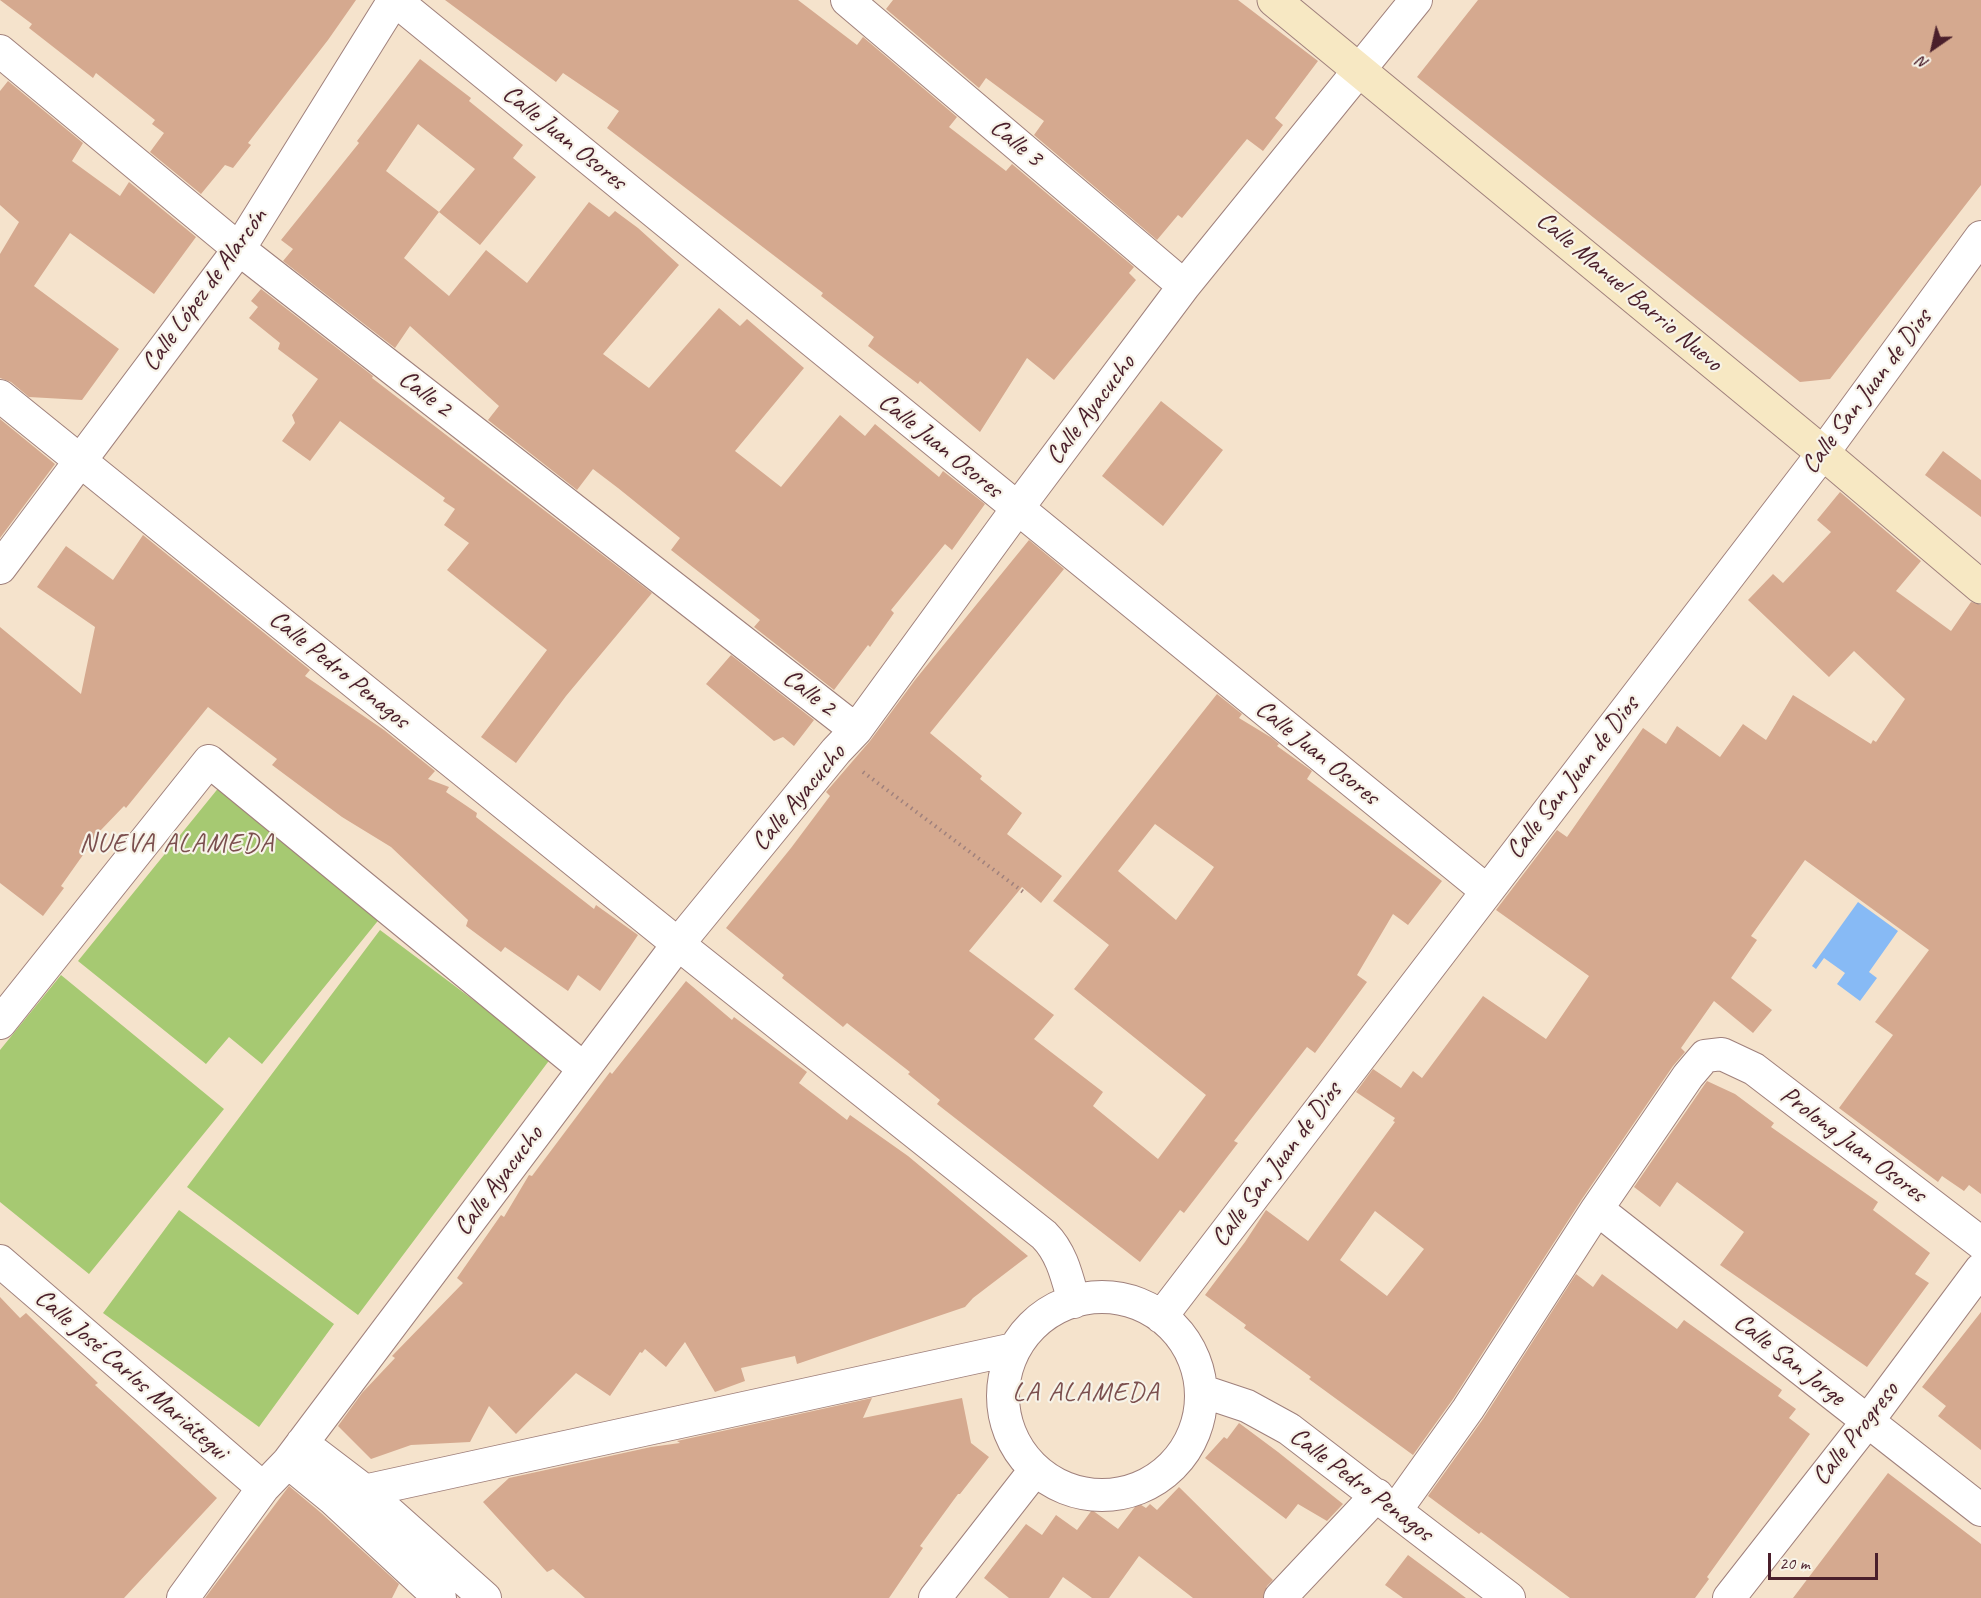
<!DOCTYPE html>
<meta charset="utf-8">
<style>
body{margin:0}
#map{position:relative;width:1981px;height:1598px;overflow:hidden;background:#f5e3cc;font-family:Caveat,sans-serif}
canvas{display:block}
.north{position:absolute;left:1903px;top:18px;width:60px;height:60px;-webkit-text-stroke:4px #f7f3e8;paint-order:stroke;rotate:214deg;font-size:16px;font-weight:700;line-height:24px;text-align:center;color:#4a1f2b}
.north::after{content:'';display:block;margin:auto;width:21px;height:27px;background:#4a1f2b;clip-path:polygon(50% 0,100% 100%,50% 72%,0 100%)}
.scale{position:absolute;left:1768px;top:1553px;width:110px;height:27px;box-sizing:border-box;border:3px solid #4a1f2b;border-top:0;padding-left:8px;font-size:18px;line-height:21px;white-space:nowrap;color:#4a1f2b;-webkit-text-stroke:4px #f7f3e8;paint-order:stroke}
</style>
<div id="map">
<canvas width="1981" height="1598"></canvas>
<div class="north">N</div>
<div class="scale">20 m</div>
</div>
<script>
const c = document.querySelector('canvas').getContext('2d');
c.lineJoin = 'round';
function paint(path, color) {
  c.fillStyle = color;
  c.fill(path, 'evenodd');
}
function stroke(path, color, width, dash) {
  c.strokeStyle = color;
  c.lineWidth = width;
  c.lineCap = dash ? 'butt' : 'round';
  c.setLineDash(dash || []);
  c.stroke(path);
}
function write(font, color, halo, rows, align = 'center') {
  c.font = font + ' Caveat,sans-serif';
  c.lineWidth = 4.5;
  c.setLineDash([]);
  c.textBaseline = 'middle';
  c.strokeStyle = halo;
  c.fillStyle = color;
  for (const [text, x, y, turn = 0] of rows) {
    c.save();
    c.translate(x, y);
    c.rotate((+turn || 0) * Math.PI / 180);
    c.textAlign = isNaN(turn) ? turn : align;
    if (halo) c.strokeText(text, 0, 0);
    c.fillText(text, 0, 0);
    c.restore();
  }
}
paint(new Path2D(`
 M220,786L381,917L262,1064L229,1037L206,1064L78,961Z
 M380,930L551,1058L358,1315L187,1187Z
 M61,975L224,1109L89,1274L0,1202V1050Z
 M179,1210L334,1324L259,1427L103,1313Z`), '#a6c972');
paint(new Path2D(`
 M1858,902L1898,931L1869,972L1877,978L1860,1001L1837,984L1845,973L1824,958L1816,969L1812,966Z`), '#87baf5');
paint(new Path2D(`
 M0,0H356L328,40L248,143L251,145L233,168L225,165L201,194L150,152L164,133L152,124L155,120L96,73L93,78L29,28L32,24Z
 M445,0H798L857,45L863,37L957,117L949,127L1006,171L1012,164L1134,267L1129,273L1136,280L1054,380L1027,358L980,432L920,381L918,384L868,346L874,337L821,296L823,293L607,128L619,111L563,73L556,82Z
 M893,0H1238L1318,61L1275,118L1283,125L1263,151L1247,139L1182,218L1178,215L1157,240L1034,135L1044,121L986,78L979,88L886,9Z
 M1478,0H1981V185L1830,379L1800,382L1417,77Z
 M420,59L471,98L469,101L523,145L513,158L536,177L480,245L439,212L404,258L449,296L486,250L527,283L589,202L609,217L615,211L638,228L679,265L603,354L649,388L719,308L740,326L747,319L804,368L735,451L781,487L840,415L865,436L875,424L939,477L943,471L985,504L952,550L945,544L891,610L894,613L870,647L868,645L834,690L754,627L760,620L671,550L680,538L618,488L593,469L577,490L488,420L499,406L410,326L395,348L283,261L293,249L281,240L359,143L357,141ZM418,124L475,169L439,212L386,171Z
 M8,81L83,143L72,161L120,196L129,182L196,237L154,294L70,233L34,286L119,349L82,400L29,397L11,382L0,378V254L19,222L0,205V91Z
 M261,289L373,376L372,378L652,593L566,696L516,763L481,737L547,650L447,570L469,543L444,525L455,509L443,501L445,498L340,421L310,461L282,441L295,423L292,415L318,379L278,349L280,343L249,318L258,307L251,301Z
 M1161,401L1223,450L1163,526L1102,476Z
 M0,419L55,464L0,538Z
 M1943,451L1981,480V517L1925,475Z
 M1840,492L1921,561L1896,591L1951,631L1971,602L1981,605V1194L1969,1185L1964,1191L1942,1176L1938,1182L1839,1108L1893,1035L1875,1022L1929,950L1805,860L1751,936L1757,940L1731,978L1772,1010L1753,1033L1714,1001L1681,1048L1685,1052L1673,1066L1582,1199L1453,1399L1413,1455L1309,1379L1311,1377L1244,1328L1246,1325L1205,1295L1245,1242L1266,1210L1308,1241L1395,1122L1393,1121L1395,1118L1356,1092L1373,1069L1401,1088L1413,1071L1422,1078L1483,996L1546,1039L1589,976L1496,910L1557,830L1567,837L1643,728L1666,744L1677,726L1720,757L1743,724L1766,740L1793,695L1871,744L1873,740L1876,742L1905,699L1854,651L1829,677L1748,600L1773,574L1783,583L1831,532L1817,520ZM1375,1211L1424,1249L1387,1296L1340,1260Z
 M143,535L310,670L305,676L384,730L435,771L428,779L449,787L446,792L477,813L476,817L594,909L596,905L638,935L600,991L578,975L568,991L505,947L501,952L466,926L468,920L391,847L342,817L272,765L277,759L208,707L126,808L124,806L100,831L61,886L64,888L43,916L0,883V627L81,694L95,627L37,587L66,546L113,580Z
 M1029,540L1064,569L930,733L982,776L980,779L1022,813L1007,834L1062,876L1041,903L1022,887L969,951L1054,1015L1034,1039L1103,1092L1093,1106L1158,1159L1206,1095L1074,989L1109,945L1053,901L1217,694L1242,714L1239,718L1272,738L1279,744L1277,746L1312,771L1307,779L1442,881L1408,925L1393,914L1357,975L1367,982L1315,1053L1307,1047L1234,1141L1238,1143L1184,1213L1180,1210L1140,1262L937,1104L940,1100L908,1074L910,1072L847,1023L843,1027L782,978L784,975L726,928L791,848L830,796L826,792L870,741L915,680ZM1155,824L1214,867L1176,920L1118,871Z
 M731,655L814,720L794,746L783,737L774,741L706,684Z
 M686,981L732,1020L734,1017L807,1072L799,1083L847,1120L850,1115L908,1156L1028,1256L973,1298L965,1307L797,1364L795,1356L741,1368L745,1381L715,1392L685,1342L666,1367L645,1349L642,1353L640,1352L610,1396L576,1373L516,1434L489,1406L470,1442L411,1445L371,1459L338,1426L362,1393L395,1358L392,1356L463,1283L457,1278L501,1215L504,1217L529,1175L532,1176L610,1072L612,1074Z
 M1707,1081L1735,1094L1774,1123L1771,1127L1878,1202L1873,1210L1930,1253L1915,1274L1929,1283L1867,1367L1720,1265L1744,1232L1677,1182L1660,1207L1634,1187Z
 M1576,1274L1593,1287L1602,1274L1677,1329L1684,1320L1782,1390L1778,1396L1796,1409L1789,1418L1810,1434L1707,1577L1709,1579L1695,1598H1570L1481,1532L1479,1534L1428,1496L1483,1419Z
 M0,1297L20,1318L26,1313L98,1383L95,1385L217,1498L124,1598H0Z
 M1981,1312V1450L1938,1416L1946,1406L1922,1387Z
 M872,1398L863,1418L962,1398L971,1443L989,1457L960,1494H958L920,1546L923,1548L889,1598H585L553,1569L547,1572L483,1502L509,1478L651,1447L680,1443L677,1441Z
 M1239,1423L1278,1452L1343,1504L1327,1521L1298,1504L1286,1519L1205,1458L1224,1437L1227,1439Z
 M1888,1473L1981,1544V1598H1793Z
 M289,1486L320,1512L399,1584L392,1598H205Z
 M1179,1487L1273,1580L1267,1586L1263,1598H1193L1139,1556L1109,1598H1092L1063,1577L1049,1598H1009L984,1578L1026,1524L1042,1535L1056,1515L1077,1530L1092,1510L1118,1529L1138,1503L1146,1508L1150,1504L1157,1510Z
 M1408,1555L1466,1598H1403L1385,1585Z`), '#d5a98f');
const street = new Path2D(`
 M395,0L1487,891
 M847,0L1184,286
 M0,51L239,249L856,730
 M0,396L678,944L1044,1235C1062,1253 1067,1277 1074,1302
 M0,568L239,249L394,0
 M0,1023L209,761L583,1068
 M1597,1209L1981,1510
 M0,1261L263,1488
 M1003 1396a99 99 0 1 1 198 0a99 99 0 1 1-198 0Z
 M1161,1317L1823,453L1981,237
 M1202,1391L1247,1406L1289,1429L1509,1598
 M302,1443L365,1491L485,1598
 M288,1462L332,1498L440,1598
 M332,1498L1014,1349
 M1396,1510L1468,1409L1597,1209L1688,1076L1705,1056L1722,1054L1754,1069L1981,1243
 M183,1598L263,1488L288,1462L678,944L836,751L856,730L1017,509L1184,286L1416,0
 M935,1598L1035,1470
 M1280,1598L1377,1495
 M1729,1598L1867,1422L1981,1269`);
const secondary = new Path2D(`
 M1274,0L1823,453L1981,587`);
stroke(street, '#a0817c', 34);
stroke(secondary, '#a0817c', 35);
stroke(new Path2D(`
 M863,772L1026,894`), '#a0817c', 4, [1.5, 4.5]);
stroke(street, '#fff', 32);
stroke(secondary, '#f7e8c3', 33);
write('26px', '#4a1f2b', '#f7f3e8', [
 ["Calle Juan Osores",564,138,39],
 ["Calle 3",1016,143,40],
 ["Calle López de Alarcón",205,290,-54],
 ["Calle Manuel Barrio Nuevo",1629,292,40],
 ["Calle San Juan de Dios",1867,392,-53],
 ["Calle 2",425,394,38],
 ["Calle Ayacucho",1091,410,-53],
 ["Calle Juan Osores",940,446,39],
 ["Calle Pedro Penagos",339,670,39],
 ["Calle 2",809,693,38],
 ["Calle Juan Osores",1317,753,39],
 ["Calle San Juan de Dios",1573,778,-52],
 ["Calle Ayacucho",799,798,-50],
 ["Prolong Juan Osores",1853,1145,37],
 ["Calle San Juan de Dios",1277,1165,-53],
 ["Calle Ayacucho",499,1181,-53],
 ["Calle San Jorge",1789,1360,38],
 ["Calle José Carlos Mariátegui",131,1375,41],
 ["Calle Progreso",1856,1434,-52],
 ["Calle Pedro Penagos",1361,1485,37]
]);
c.letterSpacing = '1.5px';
write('27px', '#7b4f4e', '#f7f3e8', [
 ["NUEVA ALAMEDA",177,844],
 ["LA ALAMEDA",1086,1393]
]);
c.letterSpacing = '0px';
</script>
